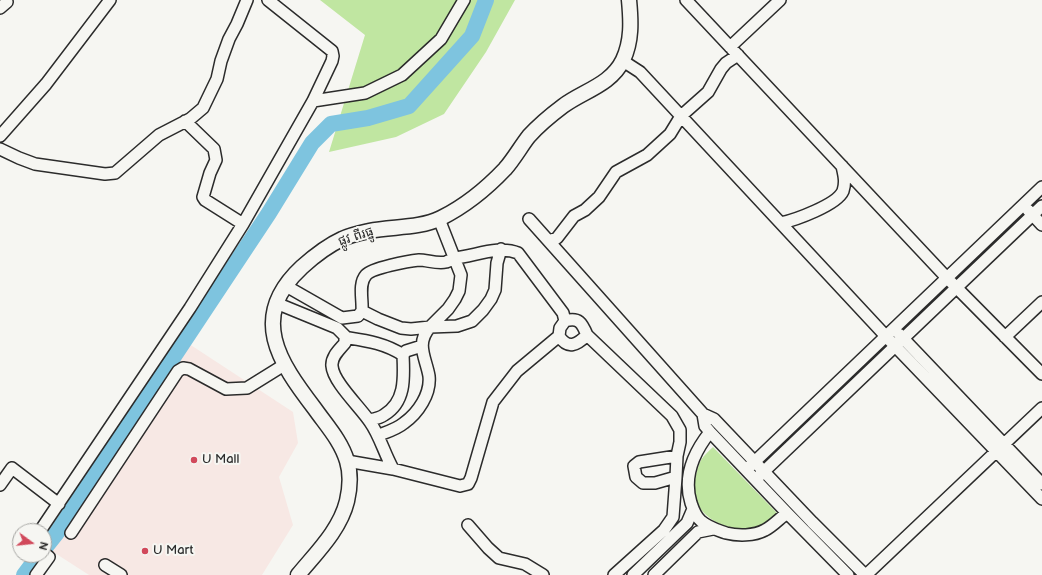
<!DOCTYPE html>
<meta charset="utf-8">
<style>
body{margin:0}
#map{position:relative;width:1042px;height:575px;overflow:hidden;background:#f6f6f2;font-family:"Balsamiq Sans",sans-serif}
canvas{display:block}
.north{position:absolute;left:12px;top:523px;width:40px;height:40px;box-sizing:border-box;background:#f6f6f2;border:1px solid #a5a5a2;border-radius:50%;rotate:105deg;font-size:11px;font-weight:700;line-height:16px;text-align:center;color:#2b2b2b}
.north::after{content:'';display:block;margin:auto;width:14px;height:18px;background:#d1495b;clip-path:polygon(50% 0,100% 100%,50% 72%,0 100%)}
</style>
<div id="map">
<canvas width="1042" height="575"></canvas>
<div class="north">N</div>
</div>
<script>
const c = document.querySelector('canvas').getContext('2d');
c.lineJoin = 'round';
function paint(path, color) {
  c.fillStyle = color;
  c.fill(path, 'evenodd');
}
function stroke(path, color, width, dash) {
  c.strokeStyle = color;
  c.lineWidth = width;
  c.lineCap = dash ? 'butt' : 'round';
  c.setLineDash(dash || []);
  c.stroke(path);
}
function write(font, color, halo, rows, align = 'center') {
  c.font = font + ' "Balsamiq Sans","Noto Sans Khmer",sans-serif';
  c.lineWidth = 4;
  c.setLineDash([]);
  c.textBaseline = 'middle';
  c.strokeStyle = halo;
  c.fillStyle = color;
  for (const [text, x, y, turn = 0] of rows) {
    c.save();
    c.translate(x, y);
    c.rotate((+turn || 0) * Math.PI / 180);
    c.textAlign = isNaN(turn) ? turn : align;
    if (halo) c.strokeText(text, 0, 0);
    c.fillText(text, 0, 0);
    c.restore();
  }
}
paint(new Path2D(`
 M180,338L293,412L298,443L279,477L293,525L262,575H89L44,546V544Z`), '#f7e8e4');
paint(new Path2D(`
 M320,0H515L486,52L444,114L396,137L329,152L365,35Z
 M713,447L777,513C773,517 768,523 763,525C738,537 695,521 694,490C694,481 697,468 701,460C704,455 709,451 713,447Z`), '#c0e6a1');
stroke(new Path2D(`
 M44,549L56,534L269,213L312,143L331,124L368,118L409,106L472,36L486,0
 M24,575L39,555`), '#7ec4df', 16);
const minor = new Path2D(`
 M686,0L947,278L1042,374
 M0,8L7,2
 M730,47L780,0
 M623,61L640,72L895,346L1042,499
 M313,101L365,93L402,75L441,39L464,0
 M185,121L214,149L216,160L210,173L203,197L205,200L243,224
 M0,136L46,84L110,0
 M0,149L19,158L35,164L105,174L115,173L159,135L190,119L203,108L217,79L221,61L229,39L237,24L247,0
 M1028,210L1042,225
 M529,219L703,414L714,419L812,522L865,575
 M781,223C795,220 837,205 843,191C846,182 844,175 842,166
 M549,241L557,238L574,216L585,210L599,197L616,172L647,155L670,134L681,116L708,92L721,69L726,63L738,55
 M286,286L342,318L358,316L362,311C363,300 358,284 366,275C372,268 408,261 419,260C427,260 437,264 446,262C449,261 452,259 455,258C475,256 499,245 518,253L563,313L565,321L560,328L559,336L517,371L493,402L471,478L468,484L460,486L393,469L347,461
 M276,303L337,328L345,336V343C339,350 331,357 332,366C333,382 361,408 370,422C380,436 384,453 393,469
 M362,311L378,319L401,328L411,329L430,327L448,309L455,299L459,291L461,275L439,219
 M899,334L1042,484
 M587,335L672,416L680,430V442L677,456L639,462L634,466L636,477L643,483H655L676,477L677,456
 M559,336C568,350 577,345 587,335C582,323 579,317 565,321
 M1005,337L1042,302
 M345,340L349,338C369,341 386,344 403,355
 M703,414L705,426L710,432L787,513L848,575
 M369,420C374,419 380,418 384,415C406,402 404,377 403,355L406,351L422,346
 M710,432C694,452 683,477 691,503C693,509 696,517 701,521C709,528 718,530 726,533C738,536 754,536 765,530C773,526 780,518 787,513
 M379,435C387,432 397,429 404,423C418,413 431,394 429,376C426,358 415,344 430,327L457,326L472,321L483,310L491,299L495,290L497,263L501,249
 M747,469L1042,187
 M756,479L1042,206
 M0,485L12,468L59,504
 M468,525L488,548L499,558L525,564L543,575
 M40,531L190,308L243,224L313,101L332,61L333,56L332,51L268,0
 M71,533L178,371L183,368L189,369L226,389L247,388L284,365
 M105,565L121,575
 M36,575L49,557L44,553
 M614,575L664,530L673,517L676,477
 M633,575L687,523L693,509
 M654,575L698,532L713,529
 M866,575L1042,408`);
const major = new Path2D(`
 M298,575C316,553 340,530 347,501C350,488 351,474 347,461C341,441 327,426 315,409C279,362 248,317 302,267C312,258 329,245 342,239C350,235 360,233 369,231C393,226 418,229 441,218C465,206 487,188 505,169C514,159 521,146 529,136C539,125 551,115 563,106C583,91 611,85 623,60C632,41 631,21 629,0`);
stroke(minor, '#2b2b2b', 14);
stroke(major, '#2b2b2b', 17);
stroke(minor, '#f6f6f2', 11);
stroke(major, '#f6f6f2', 14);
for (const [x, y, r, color] of [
 [194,460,4,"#d1495b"],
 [145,551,4,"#d1495b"]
]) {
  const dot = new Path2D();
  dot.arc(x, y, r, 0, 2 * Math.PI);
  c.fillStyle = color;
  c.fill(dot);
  stroke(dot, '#f6f6f2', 1.5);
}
write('13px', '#2b2b2b', '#f6f6f2', [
 ["ផ្លូវ ពីរធ្នូ",356,237,-18]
]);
write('13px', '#2b2b2b', '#f6f6f2', [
 ["U Mall",202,460],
 ["U Mart",153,551]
], 'left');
</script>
